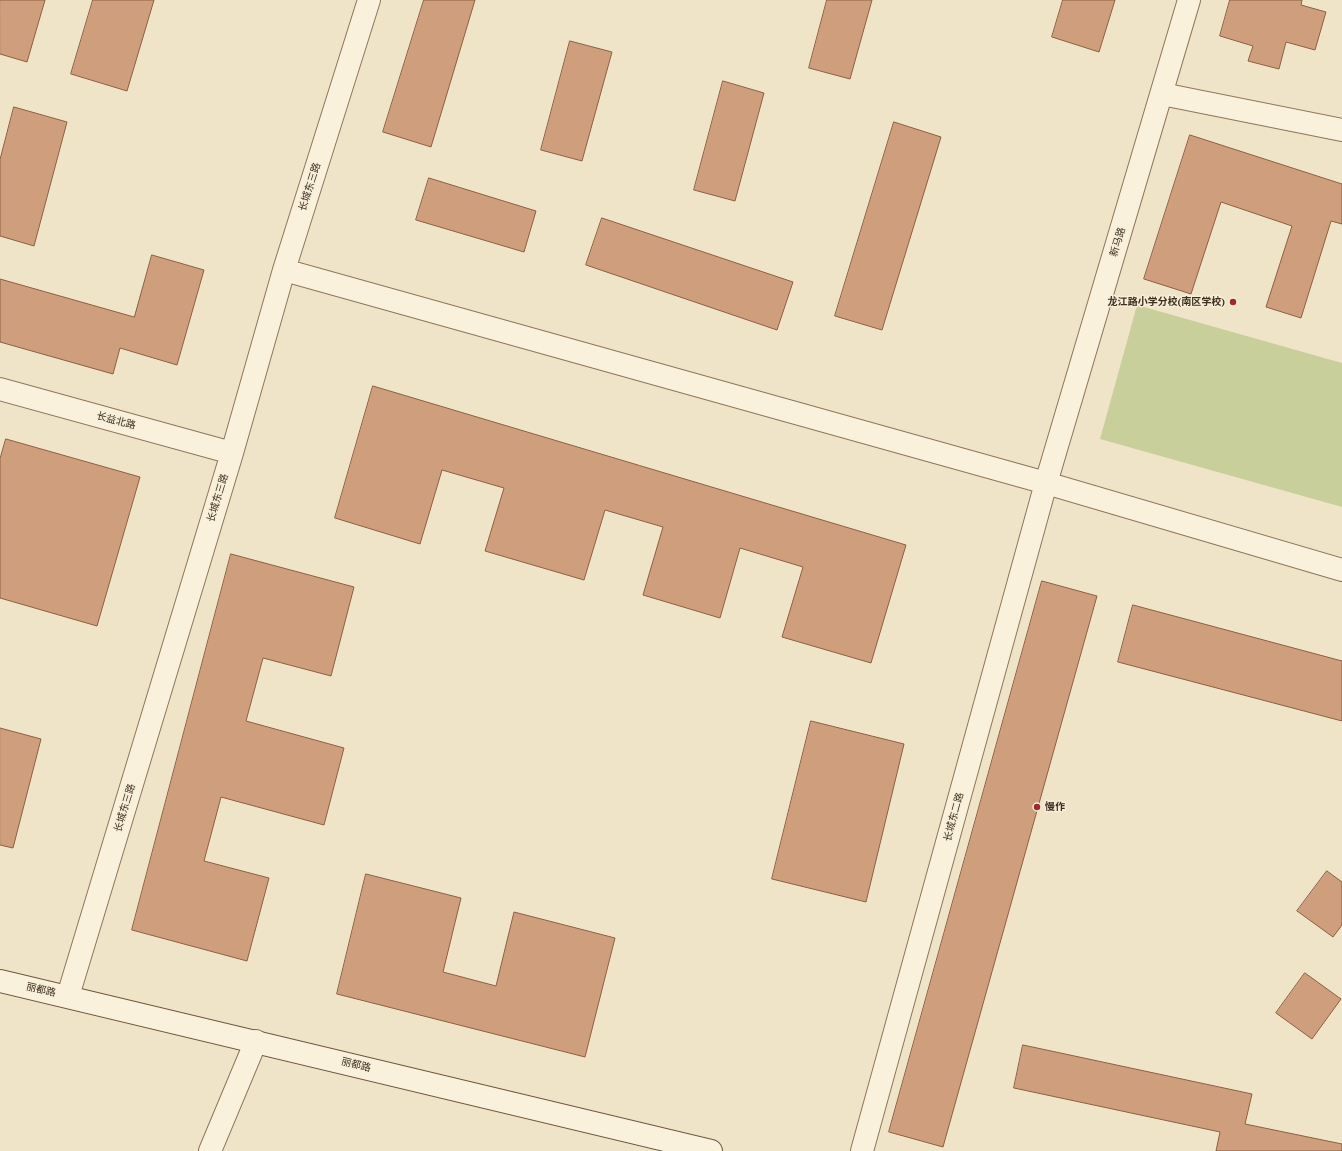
<!DOCTYPE html>
<meta charset="utf-8">
<style>
body{margin:0}
canvas{display:block;background:#f0e4c8}
</style>
<canvas width="1342" height="1151"></canvas>
<script>
const c = document.querySelector('canvas').getContext('2d');
c.lineJoin = 'round';
function paint(path, color) {
  c.fillStyle = color;
  c.fill(path, 'evenodd');
}
function stroke(path, color, width, dash) {
  c.strokeStyle = color;
  c.lineWidth = width;
  c.lineCap = dash ? 'butt' : 'round';
  c.setLineDash(dash || []);
  c.stroke(path);
}
function write(font, color, halo, rows, align = 'center') {
  c.font = font + ' "PT Serif","Noto Sans SC",serif';
  c.lineWidth = 3;
  c.setLineDash([]);
  c.textBaseline = 'middle';
  c.strokeStyle = halo;
  c.fillStyle = color;
  for (const [text, x, y, turn = 0] of rows) {
    c.save();
    c.translate(x, y);
    c.rotate((+turn || 0) * Math.PI / 180);
    c.textAlign = isNaN(turn) ? turn : align;
    if (halo) c.strokeText(text, 0, 0);
    c.fillText(text, 0, 0);
    c.restore();
  }
}
paint(new Path2D(`
 M1137,305L1342,363V507L1100,439Z`), '#c9cf9b');
const building = new Path2D(`
 M0,0H45L27,62L0,54Z
 M93,0H154L127,91L71,74Z
 M424,0H475L431,147L383,132Z
 M827,0H872L850,79L809,68Z
 M1063,0H1115L1099,52L1052,37Z
 M1230,0H1302L1301,5L1326,12L1315,50L1286,42L1279,69L1248,61L1253,46L1220,36Z
 M570,41L612,52L582,161L541,150Z
 M723,81L764,93L735,201L694,190Z
 M14,107L67,122L34,246L0,236V160Z
 M894,122L941,137L882,330L835,316Z
 M1190,135L1342,184V224L1331,221L1301,318L1266,307L1292,226L1221,202L1191,294L1144,279Z
 M429,178L536,211L524,252L416,220Z
 M602,218L793,282L777,330L586,265Z
 M152,255L204,270L177,365L120,348L113,374L0,342V279L134,317Z
 M373,386L906,545L871,663L782,637L803,567L740,548L720,618L643,595L663,527L605,510L584,580L485,551L504,488L442,470L420,544L335,518Z
 M6,439L140,477L97,626L0,598V459Z
 M231,554L354,587L331,676L263,658L246,721L344,748L324,825L221,797L204,861L269,878L247,961L132,930Z
 M1042,581L1097,596L943,1147L889,1132Z
 M1133,605L1342,661V721L1118,662Z
 M811,721L904,744L866,902L772,879Z
 M0,728L41,739L13,848L0,845Z
 M1327,871L1342,882V925L1333,937L1297,911Z
 M366,874L461,898L443,972L496,986L514,912L615,938L585,1057L337,994Z
 M1305,973L1341,999L1312,1039L1276,1013Z
 M1023,1045L1252,1094L1245,1124L1342,1144V1151H1216L1220,1132L1014,1088Z`);
paint(building, '#cf9f7d');
stroke(building, '#8d5f41', 1);
const street = new Path2D(`
 M1162,94L1342,130
 M284,270L1046,483L1342,570
 M0,389L232,453
 M68,996L232,453L284,270L369,0
 M210,1151L256,1041
 M862,1151L1046,483L1189,0`);
const secondary = new Path2D(`
 M0,981L711,1151`);
stroke(street, '#8d765c', 24);
stroke(secondary, '#6f573f', 24);
stroke(street, '#faf1dc', 22);
stroke(secondary, '#faf1dc', 22);
for (const [x, y, r, color] of [
 [1233,302,4,"#9e2a2b"],
 [1037,807,4,"#9e2a2b"]
]) {
  const dot = new Path2D();
  dot.arc(x, y, r, 0, 2 * Math.PI);
  c.fillStyle = color;
  c.fill(dot);
  stroke(dot, '#f7eed8', 1.5);
}
write('10px', '#3d2e20', '#f7eed8', [
 ["长城东三路",310,187,-72],
 ["新马路",1118,242,-73],
 ["长益北路",116,421,15],
 ["长城东三路",218,498,-73],
 ["长城东三路",125,808,-73],
 ["长城东二路",954,817,-75],
 ["丽都路",41,990,13],
 ["丽都路",356,1065,14]
]);
write('bold 10px', '#3d2e20', '#f7eed8', [
 ["龙江路小学分校(南区学校)",1225,302],
 ["慢作",1045,807,"left"]
], 'right');
</script>
